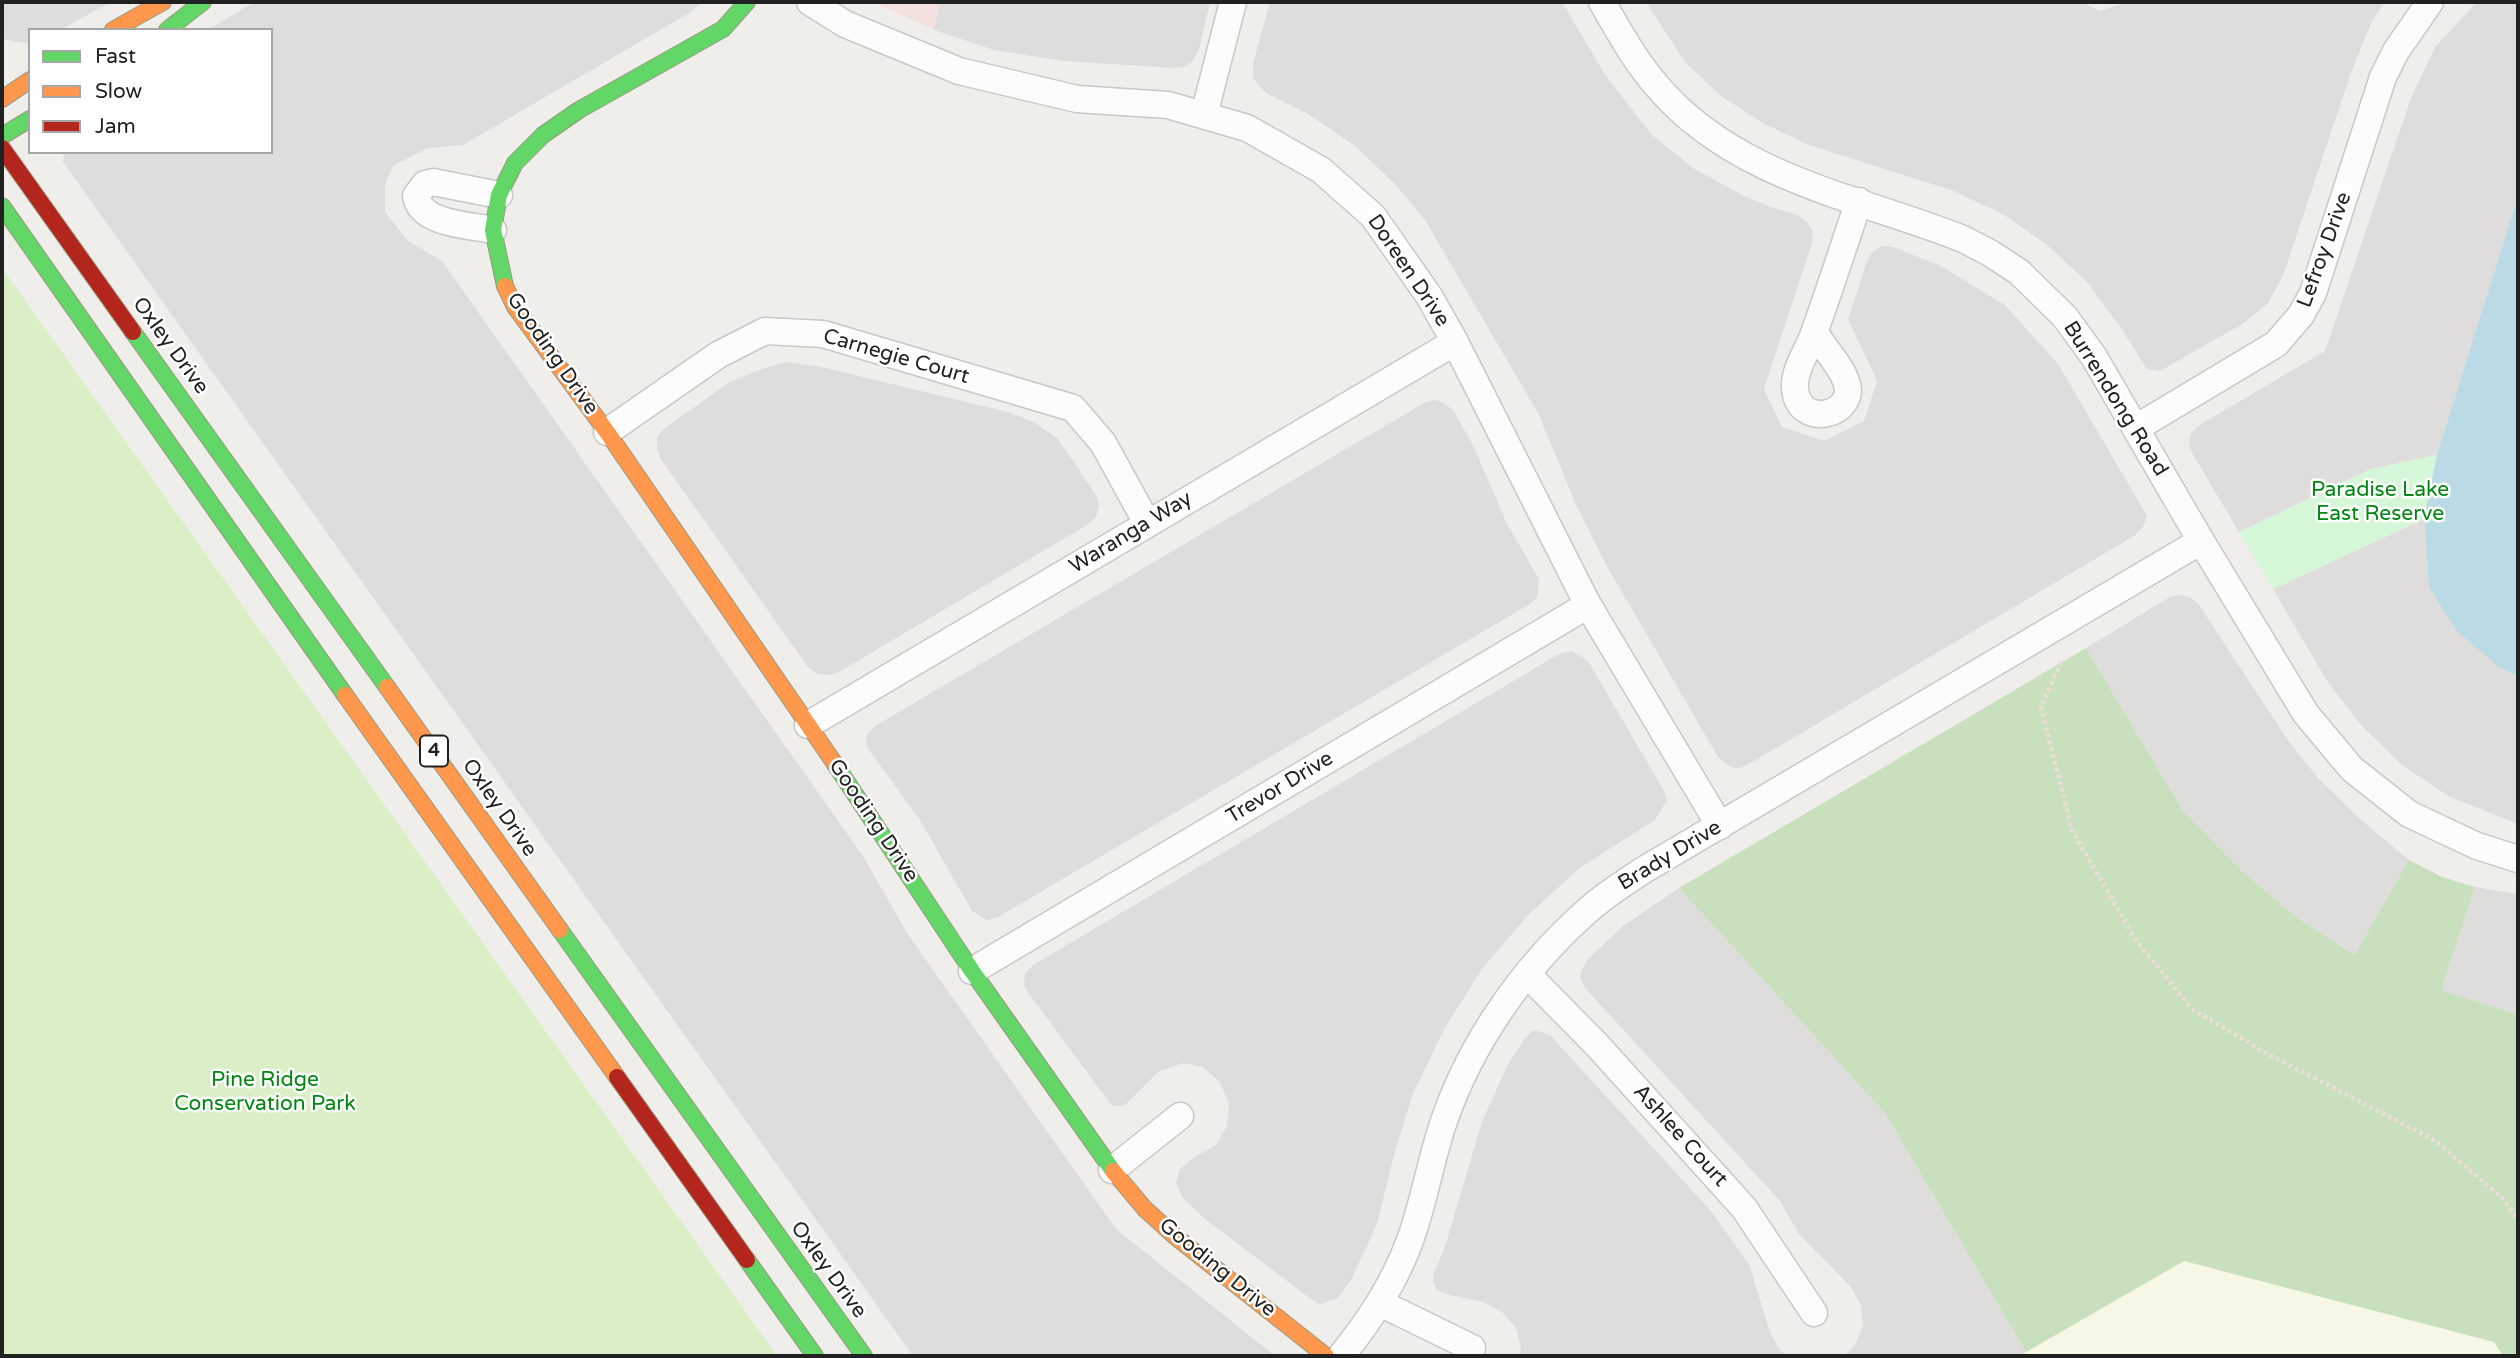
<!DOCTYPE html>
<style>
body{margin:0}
#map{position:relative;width:2520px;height:1358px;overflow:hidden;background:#efeeea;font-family:"Varela Round",sans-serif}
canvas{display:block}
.frame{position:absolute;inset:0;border:4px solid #212121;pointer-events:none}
.legend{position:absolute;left:28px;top:28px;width:245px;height:126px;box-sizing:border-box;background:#fff;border:2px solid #a6a6a6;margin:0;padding:9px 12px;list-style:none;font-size:21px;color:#212121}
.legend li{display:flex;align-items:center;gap:14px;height:35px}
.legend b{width:35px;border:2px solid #a6a6a6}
</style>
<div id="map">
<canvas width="2520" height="1358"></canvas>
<div class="frame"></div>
<ul class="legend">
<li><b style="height:9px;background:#63d668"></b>Fast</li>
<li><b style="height:9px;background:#ff974d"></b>Slow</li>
<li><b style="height:9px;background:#b3261e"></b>Jam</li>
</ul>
</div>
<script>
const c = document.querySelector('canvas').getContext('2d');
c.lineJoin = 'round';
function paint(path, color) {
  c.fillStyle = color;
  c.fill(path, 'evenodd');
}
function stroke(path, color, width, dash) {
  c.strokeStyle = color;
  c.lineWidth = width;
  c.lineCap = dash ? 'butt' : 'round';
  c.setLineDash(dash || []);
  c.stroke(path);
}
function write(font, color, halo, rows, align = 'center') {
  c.font = font + ' "Varela Round",sans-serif';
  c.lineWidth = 5;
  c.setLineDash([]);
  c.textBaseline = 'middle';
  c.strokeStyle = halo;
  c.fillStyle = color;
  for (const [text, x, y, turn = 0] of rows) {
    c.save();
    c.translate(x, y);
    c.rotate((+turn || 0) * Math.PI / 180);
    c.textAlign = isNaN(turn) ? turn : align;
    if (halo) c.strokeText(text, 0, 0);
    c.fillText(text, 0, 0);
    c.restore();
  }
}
paint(new Path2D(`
 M2,2H111L60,30H30V44L2,39Z
 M255,2H702L691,12L463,145L428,148L393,166L385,185V212L408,241L442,261L863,856L907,933L1116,1229L1275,1356H913L63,162L64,152H271V30H207Z
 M940,2H1210L1199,49L1192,62L1184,67L1174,68L1064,61L994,50L934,30Z
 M1270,2H1562L1604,73L1651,134L1693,168L1742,195L1770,207L1798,215L1806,221L1813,231L1812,243L1764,389L1782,427L1824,441L1864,421L1877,381L1848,319L1867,261L1872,252L1882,246L1893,247L1941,266L2005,305L2058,364L2143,509L2147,516L2143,527L2134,536L1749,764L1738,769L1728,765L1718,757L1608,568L1577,507L1538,413L1425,220L1394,183L1355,146L1308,114L1266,93L1253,78V64Z
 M1646,2H2082L2100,11L2127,2H2385L2372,21L2351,73L2283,276L2268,303L2244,323L2160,371L2147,369L2121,328L2087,282L2046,244L2004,215L1954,191L1806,144L1763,123L1721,96L1685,62Z
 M2477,2H2518V196L2437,455L2371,469L2239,532L2192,453L2189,443L2191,433L2201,424L2325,351L2411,98L2435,47Z
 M785,362L817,366L1008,412L1034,422L1057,438L1074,462L1097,497L1099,506L1096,517L1087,525L839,672L829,675L818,674L808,667L660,458L657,448V437L664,429L728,383L756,371Z
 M1435,400L1444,403L1453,410L1473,445L1507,524L1539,579L1537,597L1530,604L998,917L987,920L972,911L920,820L871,753L866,744L867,734L875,726L1424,403Z
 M2424,519L2429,587L2499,667L2518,677V824L2450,797L2402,765L2360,724L2327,681L2273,589Z
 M2180,595L2192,598L2199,605L2287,739L2318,778L2361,820L2409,860L2356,955L2296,917L2242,871L2183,811L2086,648L2170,597Z
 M1572,651L1588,661L1664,791L1667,800L1655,820L1581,867L1528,915L1482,969L1443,1031L1413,1094L1396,1147L1377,1224L1351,1280L1338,1298L1320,1304L1312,1300L1205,1219L1182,1197L1176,1182L1180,1169L1195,1157L1216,1145L1227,1126L1229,1104L1220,1082L1202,1067L1183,1063L1158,1072L1125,1105L1112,1106L1027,991L1024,985L1025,973L1033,965L1559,654Z
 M2475,887L2518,894V1015L2441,990Z
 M1679,888L1885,1113L2026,1352L2019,1356H1844L1855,1345L1863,1326L1861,1305L1850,1286L1799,1234L1780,1201L1585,988L1580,979L1581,971L1587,960L1623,926Z
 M1534,1030L1550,1035L1711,1211L1749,1264L1770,1333L1781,1351L1789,1356H1519L1521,1349L1516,1328L1502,1312L1483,1302L1445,1294L1436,1289L1433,1279L1434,1272L1444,1250L1482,1122L1507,1066L1525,1038Z`), '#dedddb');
paint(new Path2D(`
 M873,2H940L934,30Z`), '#f2e1de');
paint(new Path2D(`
 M2184,1261L2494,1342L2503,1356H2019Z`), '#f7f7e6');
paint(new Path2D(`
 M2,268L777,1356H2Z`), '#dbefc6');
paint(new Path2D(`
 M2086,648L2183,811L2242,871L2296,917L2355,955L2409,860L2442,877L2475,887L2441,990L2518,1015V1356H2503L2494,1342L2184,1261L2026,1352L1885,1113L1679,888Z`), '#c8e0bd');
paint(new Path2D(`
 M2437,455L2424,519L2273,589L2239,532L2371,469Z`), '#d6f7d7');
paint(new Path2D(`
 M2518,196V677L2499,667L2457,631L2429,587L2424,519L2437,455Z`), '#badbe6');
const street = new Path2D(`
 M810,2L845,24L959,71L1077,99L1168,105L1247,128L1321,170L1373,216L1429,296L1455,342L1588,605L1720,826
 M1602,2C1619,31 1635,61 1657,86C1735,178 1857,197 1963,239L1990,253L2019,272L2065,317L2094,357L2201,541L2306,714L2352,769L2409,814L2477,846L2518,859
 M1204,115L1233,2
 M493,230C469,225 420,224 416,196L425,184L433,182L499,195
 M1815,332C1824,350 1840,363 1846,381C1859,415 1798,431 1795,388C1794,368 1808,351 1814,333C1830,289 1844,245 1859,201
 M2136,428L2276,344L2301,315L2313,293L2383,77L2396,51L2430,2
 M607,432L718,355L765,331L823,334L1073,408L1103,443L1147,523
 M808,725L1455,342
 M972,971L1588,605
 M1527,974L1597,1045L1744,1208L1814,1313
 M1112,1170L1180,1116
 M1380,1303L1472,1348
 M1341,1356C1369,1322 1393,1285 1409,1243C1424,1204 1430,1161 1444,1121C1471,1042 1524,967 1586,912C1603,896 1623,884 1642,871L2201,541`);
const fast = new Path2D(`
 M167,30L203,2
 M2,136L30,119
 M2,206L345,695
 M505,286L493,230L499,195L515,163L543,135L579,110L723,29L747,2
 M133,332L387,687
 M835,764L972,971L1113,1171
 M560,930L864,1356
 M747,1260L815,1356`);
const slow = new Path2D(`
 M113,30L163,2
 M2,99L30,80
 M505,286L515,307L607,432L835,764
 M387,687L560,930
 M345,695L617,1077
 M1113,1171L1145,1209L1177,1238L1326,1356`);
const jam = new Path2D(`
 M2,148L133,332
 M617,1077L747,1260`);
stroke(street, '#c8c8c6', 29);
stroke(fast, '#989a80', 18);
stroke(slow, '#989a80', 18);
stroke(jam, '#989a80', 18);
stroke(new Path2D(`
 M2061,662L2041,707L2072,830L2135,939L2192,1009L2266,1053L2436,1141L2502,1198L2518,1220`), '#ecddda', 4.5, [3.5, 3.5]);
stroke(street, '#fdfcfc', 26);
stroke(fast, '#63d668', 16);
stroke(slow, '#ff974d', 16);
stroke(jam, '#b3261e', 16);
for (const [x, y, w] of [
 [434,751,28]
]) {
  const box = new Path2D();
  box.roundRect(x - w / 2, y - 15.5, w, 31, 5);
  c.fillStyle = '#fff';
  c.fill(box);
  stroke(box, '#212121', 2);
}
write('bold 19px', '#212121', null, [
 ["4",434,751]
]);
write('21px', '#212121', '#fff', [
 ["Lefroy Drive",2325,250,-70],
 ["Doreen Drive",1408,271,56],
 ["Oxley Drive",170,346,54],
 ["Gooding Drive",552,354,55],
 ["Carnegie Court",896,357,16],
 ["Burrendong Road",2115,399,58],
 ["Waranga Way",1131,533,-31],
 ["Trevor Drive",1280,788,-31],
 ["Oxley Drive",499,808,55],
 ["Gooding Drive",873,821,56],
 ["Brady Drive",1670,856,-31],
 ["Ashlee Court",1680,1136,48],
 ["Gooding Drive",1217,1268,39],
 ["Oxley Drive",828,1270,54]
]);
write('21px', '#018710', '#fff', [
 ["Paradise Lake",2380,490],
 ["East Reserve",2380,514],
 ["Pine Ridge",265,1080],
 ["Conservation Park",265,1104]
]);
</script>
